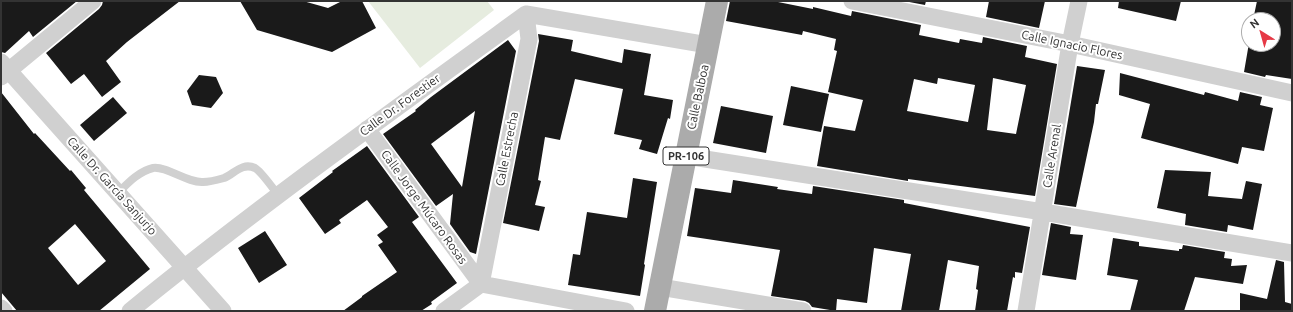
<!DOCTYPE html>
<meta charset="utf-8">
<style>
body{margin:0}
#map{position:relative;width:1293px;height:312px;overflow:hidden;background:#fff;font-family:Ubuntu,sans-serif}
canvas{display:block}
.frame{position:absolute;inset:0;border:2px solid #333;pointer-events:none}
.north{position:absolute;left:1241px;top:12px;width:40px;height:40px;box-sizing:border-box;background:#fff;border:1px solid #adadad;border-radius:50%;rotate:323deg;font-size:11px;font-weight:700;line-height:16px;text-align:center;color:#333}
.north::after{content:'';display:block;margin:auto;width:14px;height:18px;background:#e63946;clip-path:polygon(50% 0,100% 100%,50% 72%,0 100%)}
</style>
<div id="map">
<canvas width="1293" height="312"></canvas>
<div class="frame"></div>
<div class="north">N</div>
</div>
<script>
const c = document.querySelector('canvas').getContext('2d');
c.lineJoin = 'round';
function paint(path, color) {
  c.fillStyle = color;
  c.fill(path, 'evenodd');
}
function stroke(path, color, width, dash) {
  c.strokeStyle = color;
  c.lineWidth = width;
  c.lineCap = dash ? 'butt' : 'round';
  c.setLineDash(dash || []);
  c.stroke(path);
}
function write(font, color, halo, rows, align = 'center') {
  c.font = font + ' Ubuntu,sans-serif';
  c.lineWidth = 4;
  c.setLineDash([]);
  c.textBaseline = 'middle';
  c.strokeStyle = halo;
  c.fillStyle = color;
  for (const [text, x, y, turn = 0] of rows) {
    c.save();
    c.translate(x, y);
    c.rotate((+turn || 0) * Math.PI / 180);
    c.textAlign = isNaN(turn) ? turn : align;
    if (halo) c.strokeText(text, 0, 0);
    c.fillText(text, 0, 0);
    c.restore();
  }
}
paint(new Path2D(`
 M368,1H487L494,10L420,68Z`), '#e6ecdf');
paint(new Path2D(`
 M1,1H77L33,37L29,31L5,53L1,52Z
 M103,1H180L127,42L106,61L121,82L102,97L84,74L71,84L46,53L99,9L102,5Z
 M240,1H303L328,8L342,1H362L376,28L332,52L257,30Z
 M730,1H773L813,9V7L851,16L852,11L921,25L919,35L959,43L960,39L982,43L983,37L1027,46L1025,57L1057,64L1035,196L908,179V181L817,166L824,126L855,131L863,100L828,92L837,51L834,50L836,39L803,31L802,35L726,21ZM938,78L975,85L968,122L907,111L914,79L937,84ZM993,78L1026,85L1016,134L987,130Z
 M904,1H926L925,5Z
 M989,1H1045L1039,28L986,17Z
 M1119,1H1181L1176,21L1118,8Z
 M1257,1H1292V79L1266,75L1265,77L1244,72L1249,43L1273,44V20H1253Z
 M538,34L573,40L571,51L622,63L624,49L651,54L644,95L673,100L670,119L668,118L657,154L639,149L642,140L614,134L623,89L575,79L560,140L545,137L538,180L541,181L535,205L545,207L539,231L503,223L539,41Z
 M508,40L516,51L476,254L470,252L450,224L453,194L436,206L383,134L416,111L415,110L431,97ZM475,111L462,187L431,144Z
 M1077,66L1105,70L1098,104H1096L1094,122L1076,207L1054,204Z
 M1120,73L1204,95L1205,92L1238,101L1240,92L1262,97L1260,105L1273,108L1264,151L1242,147L1238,164L1141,138L1150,104L1119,95Z
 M199,75L216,77L223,93L211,108L192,105L187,91Z
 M791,86L829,94L821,132L783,125Z
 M1,92L34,134L35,133L70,171L71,170L86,188L84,190L150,269L99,311H17L1,292ZM75,224L106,261L78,285L48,248Z
 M113,97L127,113L94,141L80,125Z
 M721,106L773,116L766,153L713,143Z
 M367,146L419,217L412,222L457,283L431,302L432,304L421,311H343L362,297V296L397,272L378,245L383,242L377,235L388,227L367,200L339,220L341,223L325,234L299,198L333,172L332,171Z
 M1165,170L1211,172L1208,196L1242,199L1246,181L1262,184L1253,230L1228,225L1227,232L1185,225L1186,214L1157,208Z
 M633,178L657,182L644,264L645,265L640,296L568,285L573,254L580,255L587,212L627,218Z
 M733,180L778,187L777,189L812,194L813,186L904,200V203L1030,227L1022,273L1015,272V278L1013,277L1007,311H975L978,290L976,289L979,266L948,260L939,311H901L911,254L874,248L867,303L837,299L836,311L812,307L809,303L805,301L771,296L780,250L687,236L695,188L731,193Z
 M1051,223L1071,227L1070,234L1083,235L1076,280L1042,275Z
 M265,231L287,265L259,283L238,248Z
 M1113,238L1139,242V246L1179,251V249H1182L1183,245L1225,252L1224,258L1232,259L1231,266L1247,265L1243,284L1195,277L1184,311H1130L1138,280L1107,275Z
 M1276,260L1284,262L1285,302L1292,304L1291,311H1240V293L1267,299Z`), '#1a1a1a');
stroke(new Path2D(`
 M118,193C127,184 139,171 153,168C167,166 187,183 203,182C210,182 217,180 224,178C234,174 242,162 255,168C261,171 274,190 279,196`), '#d0d0d0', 8);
stroke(new Path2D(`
 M852,1L1070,44L1292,93
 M1,62L223,311
 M1,77L93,1
 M367,129L481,284
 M686,156L1043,212L1292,253
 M481,284L529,39L526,14
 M660,287L803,311
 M1,308L4,311
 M130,311C258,207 392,111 526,14L708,45
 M444,311L481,284L626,311
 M1026,311L1070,44L1079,1`), '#d0d0d0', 17);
stroke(new Path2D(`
 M655,311L717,1`), '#ababab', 22);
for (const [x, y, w] of [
 [686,156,46]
]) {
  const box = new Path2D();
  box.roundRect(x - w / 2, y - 9, w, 18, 3);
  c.fillStyle = '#fff';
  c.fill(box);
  stroke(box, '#333', 1);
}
write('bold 11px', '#333', null, [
 ["PR-106",686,156]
]);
write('12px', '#333', '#fff', [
 ["Calle Ignacio Flores",1072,45,12],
 ["Calle Balboa",698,97,-78],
 ["Calle Dr. Forestier",400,105,-36],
 ["Calle Estrecha",507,149,-79],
 ["Calle Arenal",1052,156,-81],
 ["Calle Dr. García Sanjurjo",112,186,48],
 ["Calle Jorge Múcaro Rosas",424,207,54]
]);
</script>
